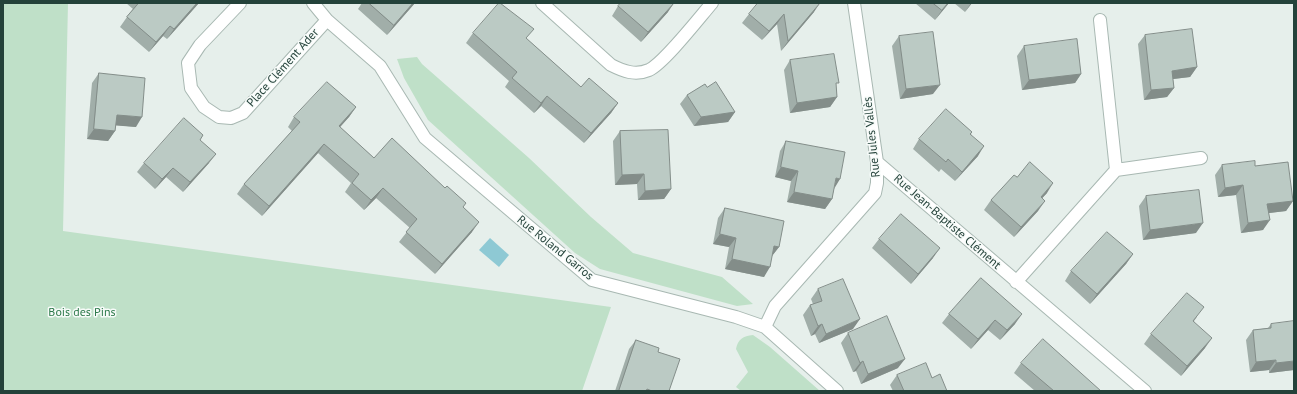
<!DOCTYPE html>
<meta charset="utf-8">
<style>
body{margin:0}
#map{position:relative;width:1297px;height:394px;overflow:hidden;background:#e6efeb;font-family:"PT Sans",sans-serif}
canvas{display:block}
.frame{position:absolute;inset:0;border:4px solid #24423a;pointer-events:none}
</style>
<div id="map">
<canvas width="1297" height="394"></canvas>
<div class="frame"></div>
</div>
<script>
const c = document.querySelector('canvas').getContext('2d');
c.lineJoin = 'round';
function paint(path, color) {
  c.fillStyle = color;
  c.fill(path, 'evenodd');
}
function stroke(path, color, width, dash) {
  c.strokeStyle = color;
  c.lineWidth = width;
  c.lineCap = dash ? 'butt' : 'round';
  c.setLineDash(dash || []);
  c.stroke(path);
}
function write(font, color, halo, rows, align = 'center') {
  c.font = font + ' "PT Sans",sans-serif';
  c.lineWidth = 3;
  c.setLineDash([]);
  c.textBaseline = 'middle';
  c.strokeStyle = halo;
  c.fillStyle = color;
  for (const [text, x, y, turn = 0] of rows) {
    c.save();
    c.translate(x, y);
    c.rotate((+turn || 0) * Math.PI / 180);
    c.textAlign = isNaN(turn) ? turn : align;
    if (halo) c.strokeText(text, 0, 0);
    c.fillText(text, 0, 0);
    c.restore();
  }
}
paint(new Path2D(`
 M3,3H68L63,231L611,307L582,391H3Z
 M417,57L422,64L529,158L591,217L633,253L722,277L753,304L737,306L600,269L575,253L428,120L404,78L397,59Z
 M753,335L770,347L820,391H741L736,387L748,372L736,349C738,339 743,336 753,335Z`), '#bfe0c8');
paint(new Path2D(`
 M490,238L509,255L499,267L479,250Z`), '#8ec9d4');
const street = new Path2D(`
 M240,3L200,45L188,63L191,88L204,107L219,117L231,118L243,113L327,20
 M313,3L327,20L380,66L425,138L592,280L736,317L765,327L837,391
 M542,3L611,65C623,71 635,76 649,70C664,63 699,18 712,3
 M1100,20L1116,170
 M877,162L1145,391
 M1016,282L1116,170L1201,158
 M765,327L775,306L875,193L877,183V162L854,3`);
stroke(street, '#a8b8b2', 14);
stroke(street, '#fff', 12);
paint(new Path2D(`
 M126,3H199L167,39L163,36L149,52L120,27L127,17L133,9Z
 M362,3H415L387,35L358,9Z
 M915,3H949L935,20Z
 M954,3H972L965,12Z
 M618,6L668,12L641,42L612,16Z
 M814,12L781,51L777,24L762,40L742,23L749,14Z
 M473,33L527,39L581,87L618,103L611,113L584,143L541,106L534,113L505,87L509,81L466,43Z
 M1145,35L1197,67L1190,77L1173,79L1174,88L1167,97L1144,100L1138,44Z
 M899,36L933,94L900,99L892,46Z
 M1024,46L1081,74L1075,83L1022,90L1017,56Z
 M790,60L836,87L837,97L830,107L790,113L784,70Z
 M99,73L136,127L116,125L115,131L108,141L87,139L92,83Z
 M707,87L735,112L728,122L694,126L680,104L687,95Z
 M356,107L349,117L340,127L374,158L463,208L472,232L435,274L399,242L410,228L376,198L364,210L345,192L351,183L318,153L262,216L237,194L244,184L292,131L288,127L294,117Z
 M620,131L671,189L664,199L638,200L637,184L615,185L613,141Z
 M972,132L971,134L978,156L955,181L941,169L939,172L913,149L919,139Z
 M203,135L200,140L209,163L183,192L166,177L155,189L137,172L144,163Z
 M786,141L834,188L832,199L825,209L787,202L791,181L775,177L780,151Z
 M1222,165L1255,166L1293,201L1286,211L1269,213L1263,230L1241,233L1236,195L1218,197L1215,175Z
 M1047,193L1042,198L1038,211L1014,237L984,210L991,200Z
 M1146,196L1196,233L1143,240L1139,206Z
 M725,208L779,247L772,256L764,277L725,269L729,247L713,244L718,218Z
 M879,239L933,258L911,284L872,248Z
 M1133,254L1126,264L1090,304L1065,281L1071,271Z
 M981,278L1015,324L1000,340L988,330L971,349L942,323L949,314Z
 M818,289L853,329L819,343L815,334L811,336L803,315L810,305L813,304L811,299Z
 M1197,317L1194,321L1205,348L1181,376L1144,344L1151,334Z
 M1271,324L1294,370L1269,373V370L1250,372L1246,340L1253,330L1268,328Z
 M848,333L898,368L861,384L856,371L853,372L841,343Z
 M636,340L658,352L669,391H615L629,349Z
 M1021,363L1101,391H1035L1014,373Z
 M897,375L932,378L947,391H893L890,385Z`), '#a1aea9');
paint(new Path2D(`
 M197,3H199L167,39L174,29Z
 M413,3H415L387,35L394,25Z
 M674,3L668,12L641,42L648,32Z
 M820,3L814,12L781,51L788,41Z
 M948,3H949L935,20L942,10Z
 M971,3H972L965,12Z
 M784,14L777,24L762,40L769,31Z
 M170,26L163,36L149,52L156,42Z
 M1197,67L1190,77L1165,80L1172,71Z
 M1081,74L1075,83L1022,90L1029,80Z
 M940,85L933,94L900,99L906,89Z
 M1174,88L1167,97L1144,100L1151,90Z
 M547,96L541,106L534,113L541,103Z
 M837,97L830,107L790,113L797,103Z
 M618,103L611,113L584,143L591,133Z
 M356,107L349,117L332,136L339,126Z
 M735,112L728,122L694,126L701,117Z
 M117,115L142,117L136,127L110,125Z
 M94,129L115,131L108,141L87,139Z
 M324,144L318,153L262,216L269,206Z
 M984,146L978,156L955,181L962,172Z
 M216,154L209,163L183,192L190,182Z
 M781,167L798,171L791,181L775,177Z
 M173,168L166,177L155,189L162,179Z
 M644,174L637,184L615,185L622,175Z
 M836,178L840,179L834,189Z
 M1053,183L1047,193L1034,207L1041,197Z
 M1243,185L1236,195L1218,197L1225,188Z
 M383,188L376,198L364,210L371,200Z
 M671,189L664,199L638,200L645,191Z
 M794,192L832,199L825,209L787,202Z
 M1045,201L1038,211L1014,237L1021,227Z
 M1293,201L1286,211L1261,214L1267,204Z
 M1270,220L1263,230L1241,233L1248,223Z
 M479,222L472,232L435,274L442,264Z
 M1203,223L1196,233L1143,240L1150,230Z
 M720,234L736,238L729,247L713,244Z
 M774,246L779,247L772,256Z
 M940,248L933,258L911,284L918,274Z
 M1133,254L1126,264L1090,304L1097,294Z
 M732,259L770,267L764,277L725,269Z
 M1022,314L1015,324L1000,340L1007,330Z
 M860,319L853,329L819,343L826,334Z
 M995,320L988,330L971,349L978,339Z
 M822,324L815,334L811,336L818,326Z
 M1212,338L1205,348L1181,376L1187,366Z
 M905,359L898,368L861,384L868,374Z
 M1276,360L1269,370L1250,372L1256,362Z
 M863,361L856,371L853,372L860,363Z
 M1294,361V370L1269,373L1276,363Z`), '#838d89');
const building = new Path2D(`
 M139,3H197L174,29L170,26L156,42L127,17Z
 M369,3H413L394,25Z
 M499,3H500L534,29L526,38L581,87L589,78L618,103L591,133L547,96L541,103L512,78L517,72L473,33Z
 M621,3H674L648,32L618,6Z
 M758,3H820L788,41L784,14L769,31L749,14Z
 M933,3H948L942,10Z
 M1192,29L1197,67L1172,71L1174,88L1151,90L1145,35Z
 M933,32L940,85L906,89L899,36Z
 M1077,39L1081,74L1029,80L1024,46Z
 M834,54L839,83H836L837,97L797,103L790,60Z
 M99,73L145,78L142,117L117,115L115,131L94,129Z
 M327,82L356,107L339,126L374,158L392,138L445,188L447,186L466,203L463,207L479,222L442,264L406,232L417,219L383,188L371,200L352,183L359,174L324,144L269,206L244,184L300,122L294,117Z
 M716,82L735,112L701,117L687,95L705,84L707,87Z
 M946,109L972,132L970,134L984,146L962,172L948,159L946,162L919,139Z
 M184,118L203,135L200,140L216,154L190,182L173,168L162,179L144,163Z
 M668,130L671,189L645,191L644,174L622,175L620,131Z
 M786,141L845,152L840,179L836,178L832,199L794,192L798,171L781,167Z
 M1255,161V166L1288,162L1293,201L1267,204L1270,220L1248,223L1243,185L1225,188L1222,165Z
 M1030,162L1053,183L1041,197L1045,201L1021,227L991,200L1014,175L1017,177Z
 M1199,190L1203,223L1150,230L1146,196Z
 M725,208L784,221L779,247L774,246L770,267L732,259L736,238L720,234Z
 M901,214L940,248L918,274L879,239Z
 M1107,232L1133,254L1097,294L1071,271Z
 M981,278L1022,314L1007,330L995,320L978,339L949,314Z
 M843,279L860,319L826,334L822,324L818,326L810,305L822,301L818,289Z
 M1187,293L1204,307L1193,321L1212,338L1187,366L1151,334Z
 M887,316L905,359L868,374L863,361L860,363L848,333Z
 M1294,321V361L1276,363V360L1256,362L1253,330L1271,328V324Z
 M1043,339L1101,391H1054L1021,363Z
 M636,340L659,348L658,352L680,359L669,391H652L647,389L646,391H619Z
 M926,363L932,378L940,374L947,391H904L897,375Z`);
paint(building, '#bbcac4');
stroke(building, '#838d89', 1);
write('12px', '#24423a', '#f7fbf9', [
 ["Place Clément Ader",283,68,-48],
 ["Rue Jules Vallès",872,137,-96],
 ["Rue Jean-Baptiste Clément",947,222,41],
 ["Rue Roland Garros",555,248,39]
]);
write('12px', '#2d7a4b', '#f7fbf9', [
 ["Bois des Pins",82,313]
]);
</script>
